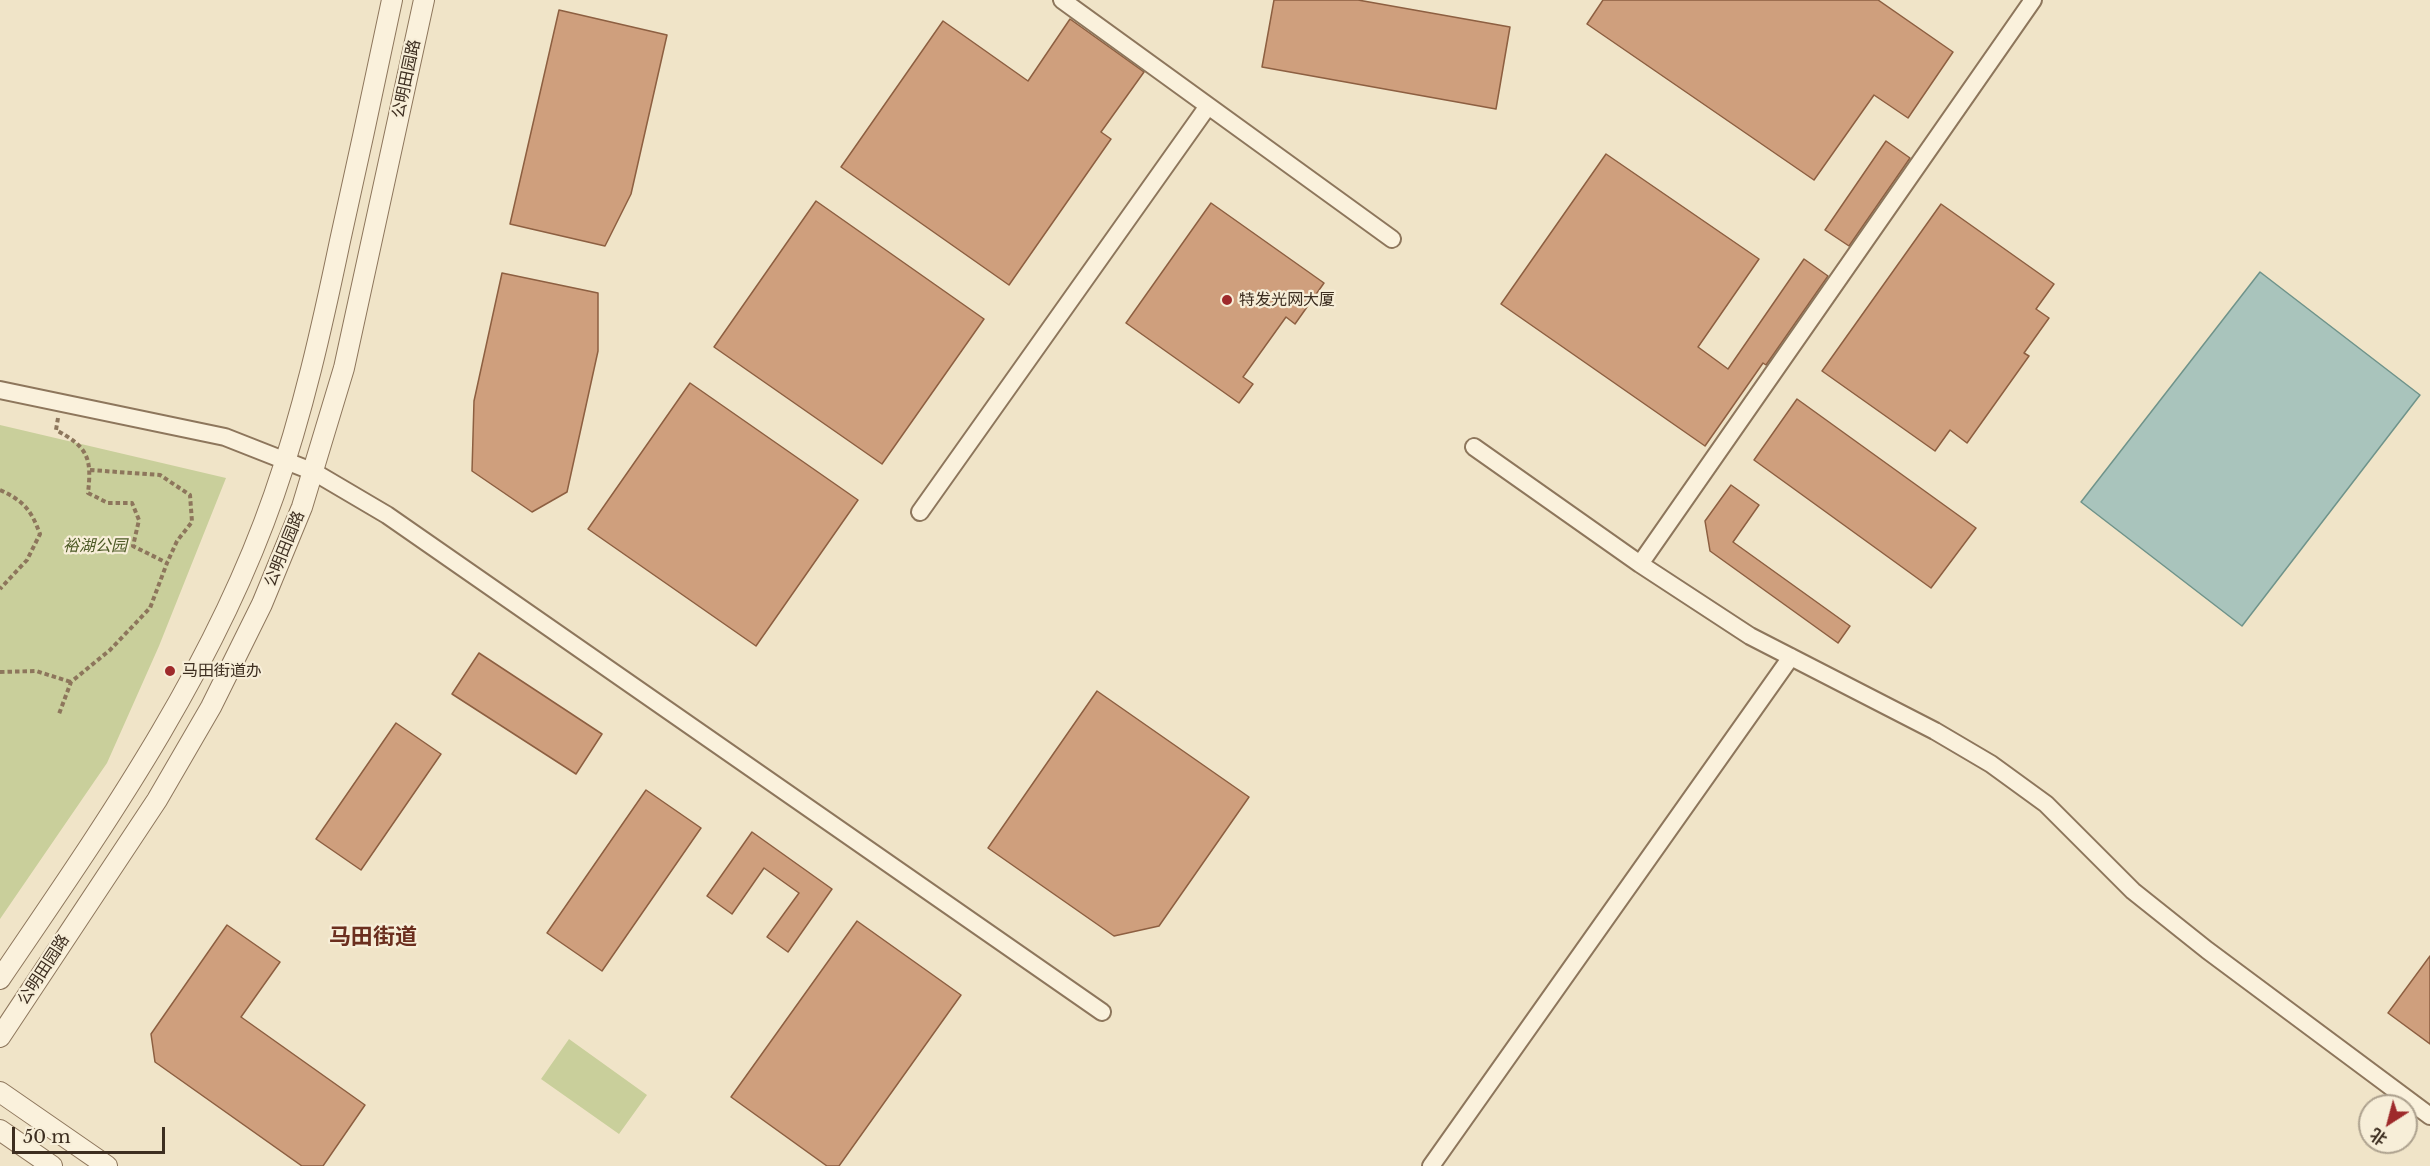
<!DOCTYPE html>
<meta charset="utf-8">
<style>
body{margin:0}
#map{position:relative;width:2430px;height:1166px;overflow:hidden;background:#f0e4c8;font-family:"Libre Baskerville","Noto Sans SC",serif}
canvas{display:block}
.north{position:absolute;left:2358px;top:1094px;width:60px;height:60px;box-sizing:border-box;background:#f7eed8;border:2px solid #ada18e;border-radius:50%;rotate:216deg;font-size:16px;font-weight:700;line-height:24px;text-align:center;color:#3d2e20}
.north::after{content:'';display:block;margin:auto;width:21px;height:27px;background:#9e2a2b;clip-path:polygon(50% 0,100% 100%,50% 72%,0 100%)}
.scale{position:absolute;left:12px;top:1127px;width:153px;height:27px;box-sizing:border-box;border:3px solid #3d2e20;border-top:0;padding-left:8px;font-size:18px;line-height:21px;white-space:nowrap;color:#3d2e20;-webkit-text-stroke:4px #f7eed8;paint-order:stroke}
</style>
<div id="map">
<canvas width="2430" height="1166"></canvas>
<div class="north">北</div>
<div class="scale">50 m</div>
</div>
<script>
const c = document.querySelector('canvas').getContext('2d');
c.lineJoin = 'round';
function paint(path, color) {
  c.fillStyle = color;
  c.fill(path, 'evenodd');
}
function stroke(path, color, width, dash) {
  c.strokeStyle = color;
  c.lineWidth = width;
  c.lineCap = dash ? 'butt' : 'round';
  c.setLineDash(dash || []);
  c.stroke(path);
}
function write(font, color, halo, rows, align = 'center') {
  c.font = font + ' "Libre Baskerville","Noto Sans SC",serif';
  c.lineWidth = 4.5;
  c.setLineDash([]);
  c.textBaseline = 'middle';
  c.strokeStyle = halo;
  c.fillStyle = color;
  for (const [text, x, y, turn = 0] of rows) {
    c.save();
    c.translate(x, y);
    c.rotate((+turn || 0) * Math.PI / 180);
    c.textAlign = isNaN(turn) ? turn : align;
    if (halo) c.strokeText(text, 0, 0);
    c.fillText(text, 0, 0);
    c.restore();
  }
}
paint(new Path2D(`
 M0,425L226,478L159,646L107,763L0,919Z
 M569,1039L647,1095L619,1134L541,1079Z`), '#c9cf9b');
const water = new Path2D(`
 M2260,272L2420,395L2242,626L2081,502Z`);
paint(water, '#a9c4bc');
stroke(water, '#6f938a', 1.5);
const building = new Path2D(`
 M1274,0H1358L1510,27L1496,109L1262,67Z
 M1603,0H1878L1953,52L1908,118L1874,95L1814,180L1587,24Z
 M559,10L667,35L631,194L605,246L510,224Z
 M1070,19L1144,72L1101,132L1111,139L1009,285L841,167L943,21L1028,81Z
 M1886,141L1910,158L1849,246L1825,230Z
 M1606,154L1759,259L1698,347L1728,369L1804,259L1828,276L1766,365L1763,363L1705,446L1501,304Z
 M816,201L984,319L882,464L714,347Z
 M1211,203L1324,283L1295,324L1286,317L1243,377L1253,384L1239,403L1126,323Z
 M1941,204L2054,284L2036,309L2049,318L2024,353L2029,356L1967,443L1950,430L1935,451L1822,371Z
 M502,273L598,293V351L567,492L532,512L472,471L474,401Z
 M690,383L858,500L756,646L588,529Z
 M1797,399L1976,528L1931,588L1754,460Z
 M1731,485L1759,505L1733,542L1850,626L1838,643L1710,551L1705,521Z
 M479,653L602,734L576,774L452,694Z
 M1097,691L1249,797L1159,926L1114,936L988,848Z
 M396,723L441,754L361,870L316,839Z
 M646,790L701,828L602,971L547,933Z
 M752,832L832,889L788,952L767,937L799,893L764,868L732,914L707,896Z
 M857,921L961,995L839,1166H827L731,1097Z
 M227,925L280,962L241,1017L365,1105L323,1166H302L155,1062L151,1034Z
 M2430,956V1044L2388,1013Z`);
paint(building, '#cf9f7d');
stroke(building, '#8d5f41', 1.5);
const minor = new Path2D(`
 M1062,0L1392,239
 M0,390L225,437L314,472L387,515L1102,1012
 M1474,447L1640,564L1750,636L1935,731L1991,764L2046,804L2133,891L2207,950L2430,1116
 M920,512L1208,106
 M1640,564L2033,0
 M1431,1166L1791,657`);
const tertiary = new Path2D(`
 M0,979C104,826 213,671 274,495C303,412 322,327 340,241C358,161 375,80 392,0
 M0,1037L157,800L211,707L262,604L302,507L344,368L424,0
 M0,1092L107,1166
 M0,1130L52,1166`);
stroke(minor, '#8d765c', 20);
stroke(tertiary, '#8d765c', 22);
stroke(new Path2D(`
 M58,418L56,430C88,447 92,458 88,493L108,503H132L139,520L133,546L167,563L150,608L110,650L71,682L59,714
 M90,470L160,475L190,495L192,522L177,541L167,563
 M0,490C24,501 31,510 40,534L27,560L0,589
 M0,672L36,671L71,682`), '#8d765c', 4, [4.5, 3]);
stroke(minor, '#faf1dc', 16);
stroke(tertiary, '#faf1dc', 20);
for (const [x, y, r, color] of [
 [1227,300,6,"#9e2a2b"],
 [170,671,6,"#9e2a2b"]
]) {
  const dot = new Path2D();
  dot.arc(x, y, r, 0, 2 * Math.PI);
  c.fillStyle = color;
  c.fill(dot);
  stroke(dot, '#f7eed8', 2);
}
write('16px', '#3d2e20', '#f7eed8', [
 ["公明田园路",407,79,-78],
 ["公明田园路",285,549,-68],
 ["公明田园路",44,970,-57]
]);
write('16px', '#3d2e20', '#f7eed8', [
 ["特发光网大厦",1239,300],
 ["马田街道办",182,671]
], 'left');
write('italic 16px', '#4d5a26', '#f7eed8', [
 ["裕湖公园",95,546]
]);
write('bold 22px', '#6b2e1e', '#f7eed8', [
 ["马田街道",373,938]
]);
</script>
